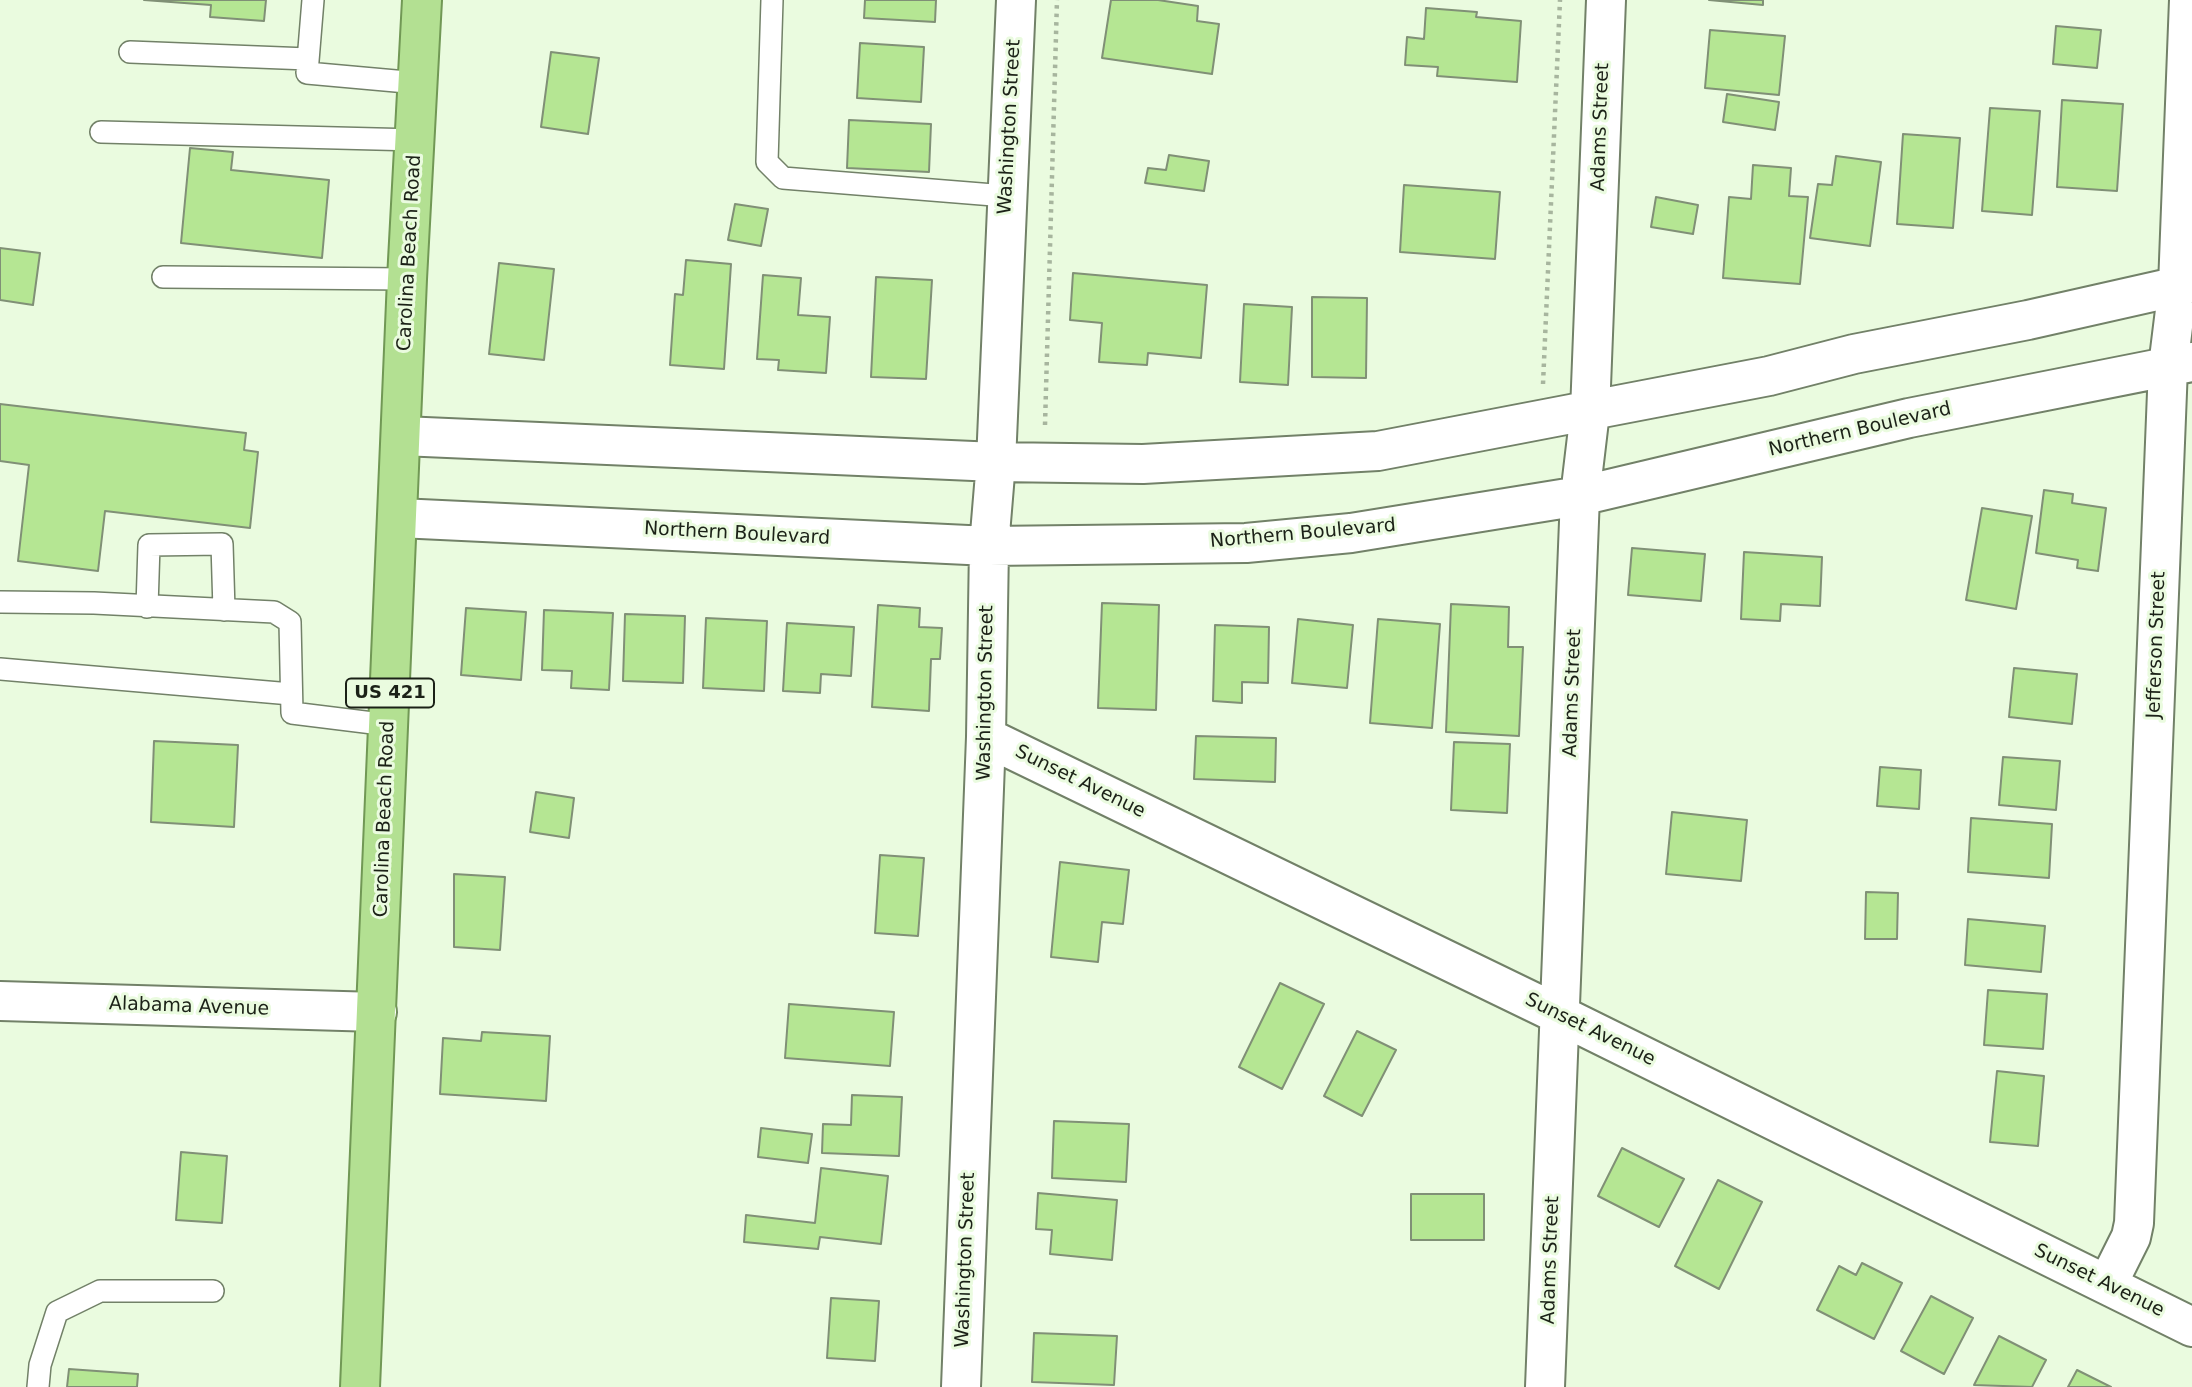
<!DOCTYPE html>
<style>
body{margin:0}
canvas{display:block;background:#eafbdf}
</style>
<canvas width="2192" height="1387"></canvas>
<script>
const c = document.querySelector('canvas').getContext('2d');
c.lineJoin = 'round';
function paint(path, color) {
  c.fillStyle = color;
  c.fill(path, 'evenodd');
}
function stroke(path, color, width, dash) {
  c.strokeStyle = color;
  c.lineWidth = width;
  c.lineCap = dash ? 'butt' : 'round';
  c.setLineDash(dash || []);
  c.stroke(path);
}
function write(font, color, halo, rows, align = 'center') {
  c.font = font + ' "DejaVu Sans",sans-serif';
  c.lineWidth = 6;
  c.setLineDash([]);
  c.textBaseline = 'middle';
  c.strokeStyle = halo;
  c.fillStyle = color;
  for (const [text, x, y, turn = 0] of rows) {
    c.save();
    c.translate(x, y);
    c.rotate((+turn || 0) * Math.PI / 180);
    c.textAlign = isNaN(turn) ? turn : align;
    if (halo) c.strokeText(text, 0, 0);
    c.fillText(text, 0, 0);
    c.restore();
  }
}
const building = new Path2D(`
 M144,0H266L264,21L210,17L211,5Z
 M865,0H936L935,22L864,18Z
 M1111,0H1158L1198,6L1197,21L1219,24L1212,74L1102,58Z
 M1709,0H1763V5Z
 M1426,8L1477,12L1476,17L1521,21L1517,82L1437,76L1438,67L1405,65L1407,37L1424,39Z
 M2056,26L2101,30L2097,68L2053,64Z
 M1710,30L1785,36L1779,95L1705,88Z
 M860,43L924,47L921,102L857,98Z
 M551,52L599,58L588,134L541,127Z
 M1727,94L1779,102L1775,130L1723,122Z
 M2062,100L2123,104L2117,191L2057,187Z
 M1990,108L2040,111L2032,215L1982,211Z
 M849,120L931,124L929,172L847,168Z
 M1903,134L1960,138L1953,228L1897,224Z
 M190,148L233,152L231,170L329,180L322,258L181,243Z
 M1169,155L1209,161L1204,191L1145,183L1148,168L1166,170Z
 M1836,156L1881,162L1870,246L1810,238L1818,184L1832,185Z
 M1753,165L1791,168L1789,196L1808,197L1800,284L1723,278L1729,197L1751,199Z
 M1404,185L1500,192L1495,259L1400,252Z
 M1656,197L1698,205L1693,234L1651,227Z
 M735,204L768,209L761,246L728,240Z
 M0,248L40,253L33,305L0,300Z
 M686,260L731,264L724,369L670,365L675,294L683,295Z
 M499,263L554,269L544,360L489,354Z
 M1073,273L1207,285L1201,358L1148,353L1147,365L1099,362L1102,323L1070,320Z
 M763,275L801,278L798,315L830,317L826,373L778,370L779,360L757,359Z
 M876,277L932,280L926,379L871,377Z
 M1312,297L1367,298L1366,378L1312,377Z
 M1244,304L1292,307L1288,385L1240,382Z
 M0,404L246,433L244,450L258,452L250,528L105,511L98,571L18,561L29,465L0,461Z
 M2044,490L2073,494L2072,503L2106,508L2098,571L2077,568L2078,560L2036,553Z
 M1982,508L2032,516L2016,609L1966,600Z
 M1632,548L1705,554L1701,601L1628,595Z
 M1744,552L1822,557L1820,606L1781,604L1780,621L1741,619Z
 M1102,603L1159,605L1156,710L1098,708Z
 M1451,604L1509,607L1508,647H1523L1519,736L1446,732Z
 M878,605L920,608L919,627L942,628L940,659H931L929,711L872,707Z
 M466,608L526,612L521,680L461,675Z
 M544,610L613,613L609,690L571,688L572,671L542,670Z
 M625,614L685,616L683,683L623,681Z
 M706,618L767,621L764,691L703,688Z
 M1298,619L1353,625L1347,688L1292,683Z
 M1378,619L1440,624L1432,728L1370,723Z
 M787,623L854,627L851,676L821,674L820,693L783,691Z
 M1215,625L1269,627L1268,683L1242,682V703L1213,701Z
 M2014,668L2077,674L2072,724L2009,717Z
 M1196,736L1276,738L1275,782L1194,779Z
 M154,741L238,745L234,827L151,822Z
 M1454,742L1510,744L1507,813L1451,810Z
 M2003,757L2060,761L2056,810L1999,805Z
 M1880,767L1921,770L1919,809L1877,806Z
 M536,792L574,798L569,838L530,832Z
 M1672,812L1747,820L1741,881L1666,874Z
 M1971,818L2052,824L2049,878L1968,872Z
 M880,855L924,858L918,936L875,933Z
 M1060,862L1129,870L1123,924L1102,922L1098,962L1051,957Z
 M454,874L505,877L500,950L454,947Z
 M1866,892L1898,893L1897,939H1865Z
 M1968,919L2045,926L2041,972L1965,965Z
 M1280,983L1324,1004L1282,1089L1239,1067Z
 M1988,990L2047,994L2043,1049L1984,1045Z
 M789,1004L894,1012L890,1066L785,1058Z
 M1357,1031L1396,1050L1362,1116L1324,1096Z
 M482,1032L550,1036L546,1101L440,1094L443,1038L481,1041Z
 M1997,1071L2044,1076L2038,1146L1990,1142Z
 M852,1095L902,1097L899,1156L822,1153L823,1124L851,1125Z
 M1054,1121L1129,1124L1126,1182L1052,1178Z
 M761,1128L812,1134L808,1163L758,1157Z
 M1622,1148L1684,1179L1659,1227L1598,1196Z
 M181,1152L227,1156L222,1223L176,1220Z
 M821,1168L888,1176L881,1244L820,1237L818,1249L744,1242L746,1215L815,1223Z
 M1718,1180L1762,1202L1719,1289L1675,1266Z
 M1038,1193L1117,1200L1112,1260L1050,1254L1052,1230L1036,1229Z
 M1411,1194H1484V1240H1411Z
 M1862,1263L1902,1283L1874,1339L1817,1310L1839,1266L1856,1275Z
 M1931,1296L1973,1318L1944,1374L1901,1351Z
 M831,1298L879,1301L875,1361L827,1358Z
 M1034,1333L1117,1336L1114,1385L1032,1382Z
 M1999,1336L2046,1360L2032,1387L1974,1385Z
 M69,1369L138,1374L137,1387H67Z
 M2077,1370L2111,1387H2068Z`);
paint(building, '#b5e693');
stroke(building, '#809076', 2);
const service = new Path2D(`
 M313,0L307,73L418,83
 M772,0L767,162L783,178L1006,196
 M130,52L308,59
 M101,132L416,140
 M163,277L407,279
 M0,602L94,603L274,612L290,622L292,713L389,725
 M147,607L149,545L222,544L224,610
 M0,669L291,694
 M38,1387L40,1365L57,1312L100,1291H213`);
const minor = new Path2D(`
 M402,436L996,462L1143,464L1378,451L1769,376L1854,354L2028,320L2192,283
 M399,518L989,546L1246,543L1351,533L1580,496L1909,418L2192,362
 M986,737L1560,1015L2192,1327
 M0,1001L377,1012
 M2107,1285L2131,1237L2134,1223L2168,367L2178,286L2189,0
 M961,1387L986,737L989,546L996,462L1016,0
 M1545,1387L1580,496L1590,412L1606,0`);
const trunk = new Path2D(`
 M360,1387L407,279L422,0`);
stroke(service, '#728168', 24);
stroke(minor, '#728168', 42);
stroke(trunk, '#719855', 42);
stroke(new Path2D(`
 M1543,384L1560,0
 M1045,425L1057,0`), '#a7b59e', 4.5, [3.5, 5]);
stroke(service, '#fff', 21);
stroke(minor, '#fff', 38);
stroke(trunk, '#b3e092', 38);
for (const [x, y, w] of [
 [390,693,88]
]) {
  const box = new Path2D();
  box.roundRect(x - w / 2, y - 14.5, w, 29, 5);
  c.fillStyle = '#eafbdf';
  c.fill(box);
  stroke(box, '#1b2117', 2);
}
write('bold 18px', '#1b2117', null, [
 ["US 421",390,693]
]);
write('19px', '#1b2117', '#eafbdf', [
 ["Washington Street",1010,127,-87],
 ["Adams Street",1601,127,-88],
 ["Carolina Beach Road",410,253,-87],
 ["Northern Boulevard",1860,430,-13],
 ["Northern Boulevard",737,534,3],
 ["Northern Boulevard",1303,534,-5],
 ["Jefferson Street",2157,645,-88],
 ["Washington Street",986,693,-89],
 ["Adams Street",1573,693,-88],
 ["Sunset Avenue",1080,782,26],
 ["Carolina Beach Road",385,819,-88],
 ["Alabama Avenue",189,1007,2],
 ["Sunset Avenue",1590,1030,26],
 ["Washington Street",966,1260,-88],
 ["Adams Street",1551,1260,-88],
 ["Sunset Avenue",2099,1281,26]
]);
</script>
